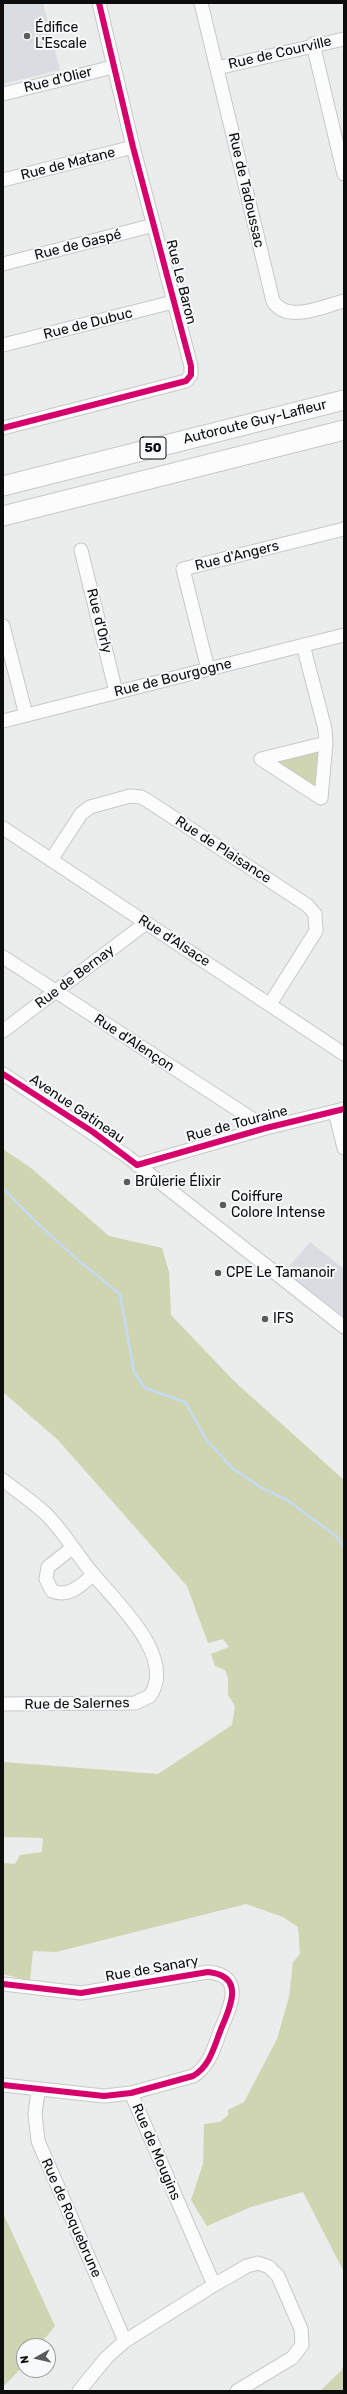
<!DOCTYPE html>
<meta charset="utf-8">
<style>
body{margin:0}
#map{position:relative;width:347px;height:2394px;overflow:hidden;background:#ebecec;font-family:Rubik,sans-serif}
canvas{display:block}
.frame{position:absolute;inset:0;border:4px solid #0d0d0e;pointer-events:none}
.north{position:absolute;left:16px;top:2338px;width:40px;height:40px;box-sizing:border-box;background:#f7f9fb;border:1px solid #999b9c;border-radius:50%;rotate:262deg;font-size:11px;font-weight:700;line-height:16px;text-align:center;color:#0d0d0e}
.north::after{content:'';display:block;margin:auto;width:14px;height:18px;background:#5b5b5c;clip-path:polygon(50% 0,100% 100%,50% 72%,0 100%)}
</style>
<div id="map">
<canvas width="347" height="2394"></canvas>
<div class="frame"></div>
<div class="north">N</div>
</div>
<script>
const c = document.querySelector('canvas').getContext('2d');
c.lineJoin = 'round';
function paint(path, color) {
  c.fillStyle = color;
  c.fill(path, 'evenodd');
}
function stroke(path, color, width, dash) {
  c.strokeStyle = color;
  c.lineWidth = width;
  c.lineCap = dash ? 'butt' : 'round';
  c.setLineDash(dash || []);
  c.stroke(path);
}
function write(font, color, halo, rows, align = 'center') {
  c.font = font + ' Rubik,sans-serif';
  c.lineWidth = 4;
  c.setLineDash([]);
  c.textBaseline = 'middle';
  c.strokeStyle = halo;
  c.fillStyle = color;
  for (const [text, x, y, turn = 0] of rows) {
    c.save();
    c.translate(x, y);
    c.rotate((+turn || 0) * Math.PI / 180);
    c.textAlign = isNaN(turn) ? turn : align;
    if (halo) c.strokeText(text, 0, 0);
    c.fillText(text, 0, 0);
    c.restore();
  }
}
paint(new Path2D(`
 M3,3H43L60,70L3,84Z
 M310,1242L344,1269V1319L284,1272Z`), '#d9dde2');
paint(new Path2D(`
 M326,743L321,798L261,759Z
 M3,1149L31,1168L109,1236L162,1248L169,1272L171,1315L235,1382L344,1480V2272L303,2192L251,2207L207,2226L191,2200L203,2164L204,2124L220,2122L228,2115V2110L244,2102L277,2039L289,1997L293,1962L300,1954L298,1927L283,1917L246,1904L56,1952L33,1951L30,1981L3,1974V1903C5,1890 3,1877 3,1863L15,1864L20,1855L42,1852L43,1838L3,1837V1762L158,1774L232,1725L235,1706L228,1695V1678L225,1670L215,1666L211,1654L229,1647L223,1639L208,1643L187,1586L58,1440L3,1392Z
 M3,2213L55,2326L39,2346H24V2365L3,2387Z
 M344,2364V2391H320L341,2371Z`), '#cfd4b1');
stroke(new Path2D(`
 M3,1188C41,1229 76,1260 120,1294L134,1372L145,1388L185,1402L206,1439L232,1468L260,1487L287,1500L337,1537L344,1548`), '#c5daf4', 2.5);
const minor = new Path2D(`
 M201,3L273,301C287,324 324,306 344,301
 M313,44L344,174
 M217,68L344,39
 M3,94L113,67
 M3,180L133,147
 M3,264L154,225
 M3,345L173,302
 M3,428L186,381L191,375V366L133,147L99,3
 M81,550L116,692
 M3,626L26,715
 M208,669L183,569L344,529
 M3,721L344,635
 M261,759L321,798L326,743L325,729L303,645
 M261,759L326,743
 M3,828L344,1054
 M51,860L81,814L90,807L130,796L141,797L148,801L307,905L315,914L316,931L270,1004
 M3,957L266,1128
 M3,1031L146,923
 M3,1074L128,1157L344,1327
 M335,1112L344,1148
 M137,1165L266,1128L344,1109
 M3,1480C17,1491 33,1502 46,1514C64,1532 77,1555 93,1574C115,1601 177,1657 150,1696L135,1703L3,1704
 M72,1548L48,1567L46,1579L52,1591C69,1598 81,1585 93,1575
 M3,1984L81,1993L208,1972C246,1976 230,2007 221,2029C214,2047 210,2066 193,2076L131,2093L104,2096L3,2085
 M38,2091L35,2114L38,2141L125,2341
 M131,2093L214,2285
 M79,2391L107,2357L125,2341L214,2285L247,2266L258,2263L269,2267L278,2276L301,2329L302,2345L292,2358L237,2391`);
const highway = new Path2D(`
 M3,486L344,400
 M3,516L344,430`);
stroke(minor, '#c7c8c9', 15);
stroke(highway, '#c7c8c9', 21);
stroke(minor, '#fcfcfc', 13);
stroke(highway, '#fcfcfc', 19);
stroke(new Path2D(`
 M3,428L186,381L191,375V366L133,147L99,3
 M3,1074L93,1132L137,1165L266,1128L344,1109
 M3,1984L81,1993L208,1972C246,1976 230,2007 221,2029C214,2047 210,2066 193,2076L131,2093L104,2096L3,2085`), '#d6006c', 6);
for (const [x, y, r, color] of [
 [27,36,4,"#5b5b5c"],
 [127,1182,4,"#5b5b5c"],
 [223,1205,4,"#5b5b5c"],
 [218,1273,4,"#5b5b5c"],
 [265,1319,4,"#5b5b5c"]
]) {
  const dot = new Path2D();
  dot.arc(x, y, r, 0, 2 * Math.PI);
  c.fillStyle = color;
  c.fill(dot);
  stroke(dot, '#f7f9fb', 1.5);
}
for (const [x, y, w] of [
 [153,448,26]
]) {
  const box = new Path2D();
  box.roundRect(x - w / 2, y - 11, w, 22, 3);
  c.fillStyle = '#f7f9fb';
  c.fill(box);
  stroke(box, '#0d0d0e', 1);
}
write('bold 13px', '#0d0d0e', null, [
 ["50",153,448]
]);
write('14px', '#0d0d0e', '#f7f9fb', [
 ["Édifice",35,28],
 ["L'Escale",35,44],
 ["Brûlerie Élixir",135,1182],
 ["Coiffure",231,1197],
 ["Colore Intense",231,1213],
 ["CPE Le Tamanoir",226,1273],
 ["IFS",273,1319]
], 'left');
write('14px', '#0d0d0e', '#f7f9fb', [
 ["Rue de Courville",280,53,-13],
 ["Rue d'Olier",58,80,-14],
 ["Rue de Matane",68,164,-14],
 ["Rue de Tadoussac",246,190,77],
 ["Rue de Gaspé",78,245,-14],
 ["Rue Le Baron",181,282,76],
 ["Rue de Dubuc",88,324,-14],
 ["Autoroute Guy-Lafleur",255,422,-14],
 ["Rue d'Angers",237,556,-14],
 ["Rue d'Orly",99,621,76],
 ["Rue de Bourgogne",173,678,-14],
 ["Rue de Plaisance",223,850,33],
 ["Rue d'Alsace",174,941,33],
 ["Rue de Bernay",75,977,-37],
 ["Rue d'Alençon",134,1043,33],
 ["Avenue Gatineau",77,1109,34],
 ["Rue de Touraine",237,1124,-15],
 ["Rue de Salernes",77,1704,-1],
 ["Rue de Sanary",152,1969,-10],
 ["Rue de Mougins",156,2152,67],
 ["Rue de Roquebrune",71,2218,66]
]);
</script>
